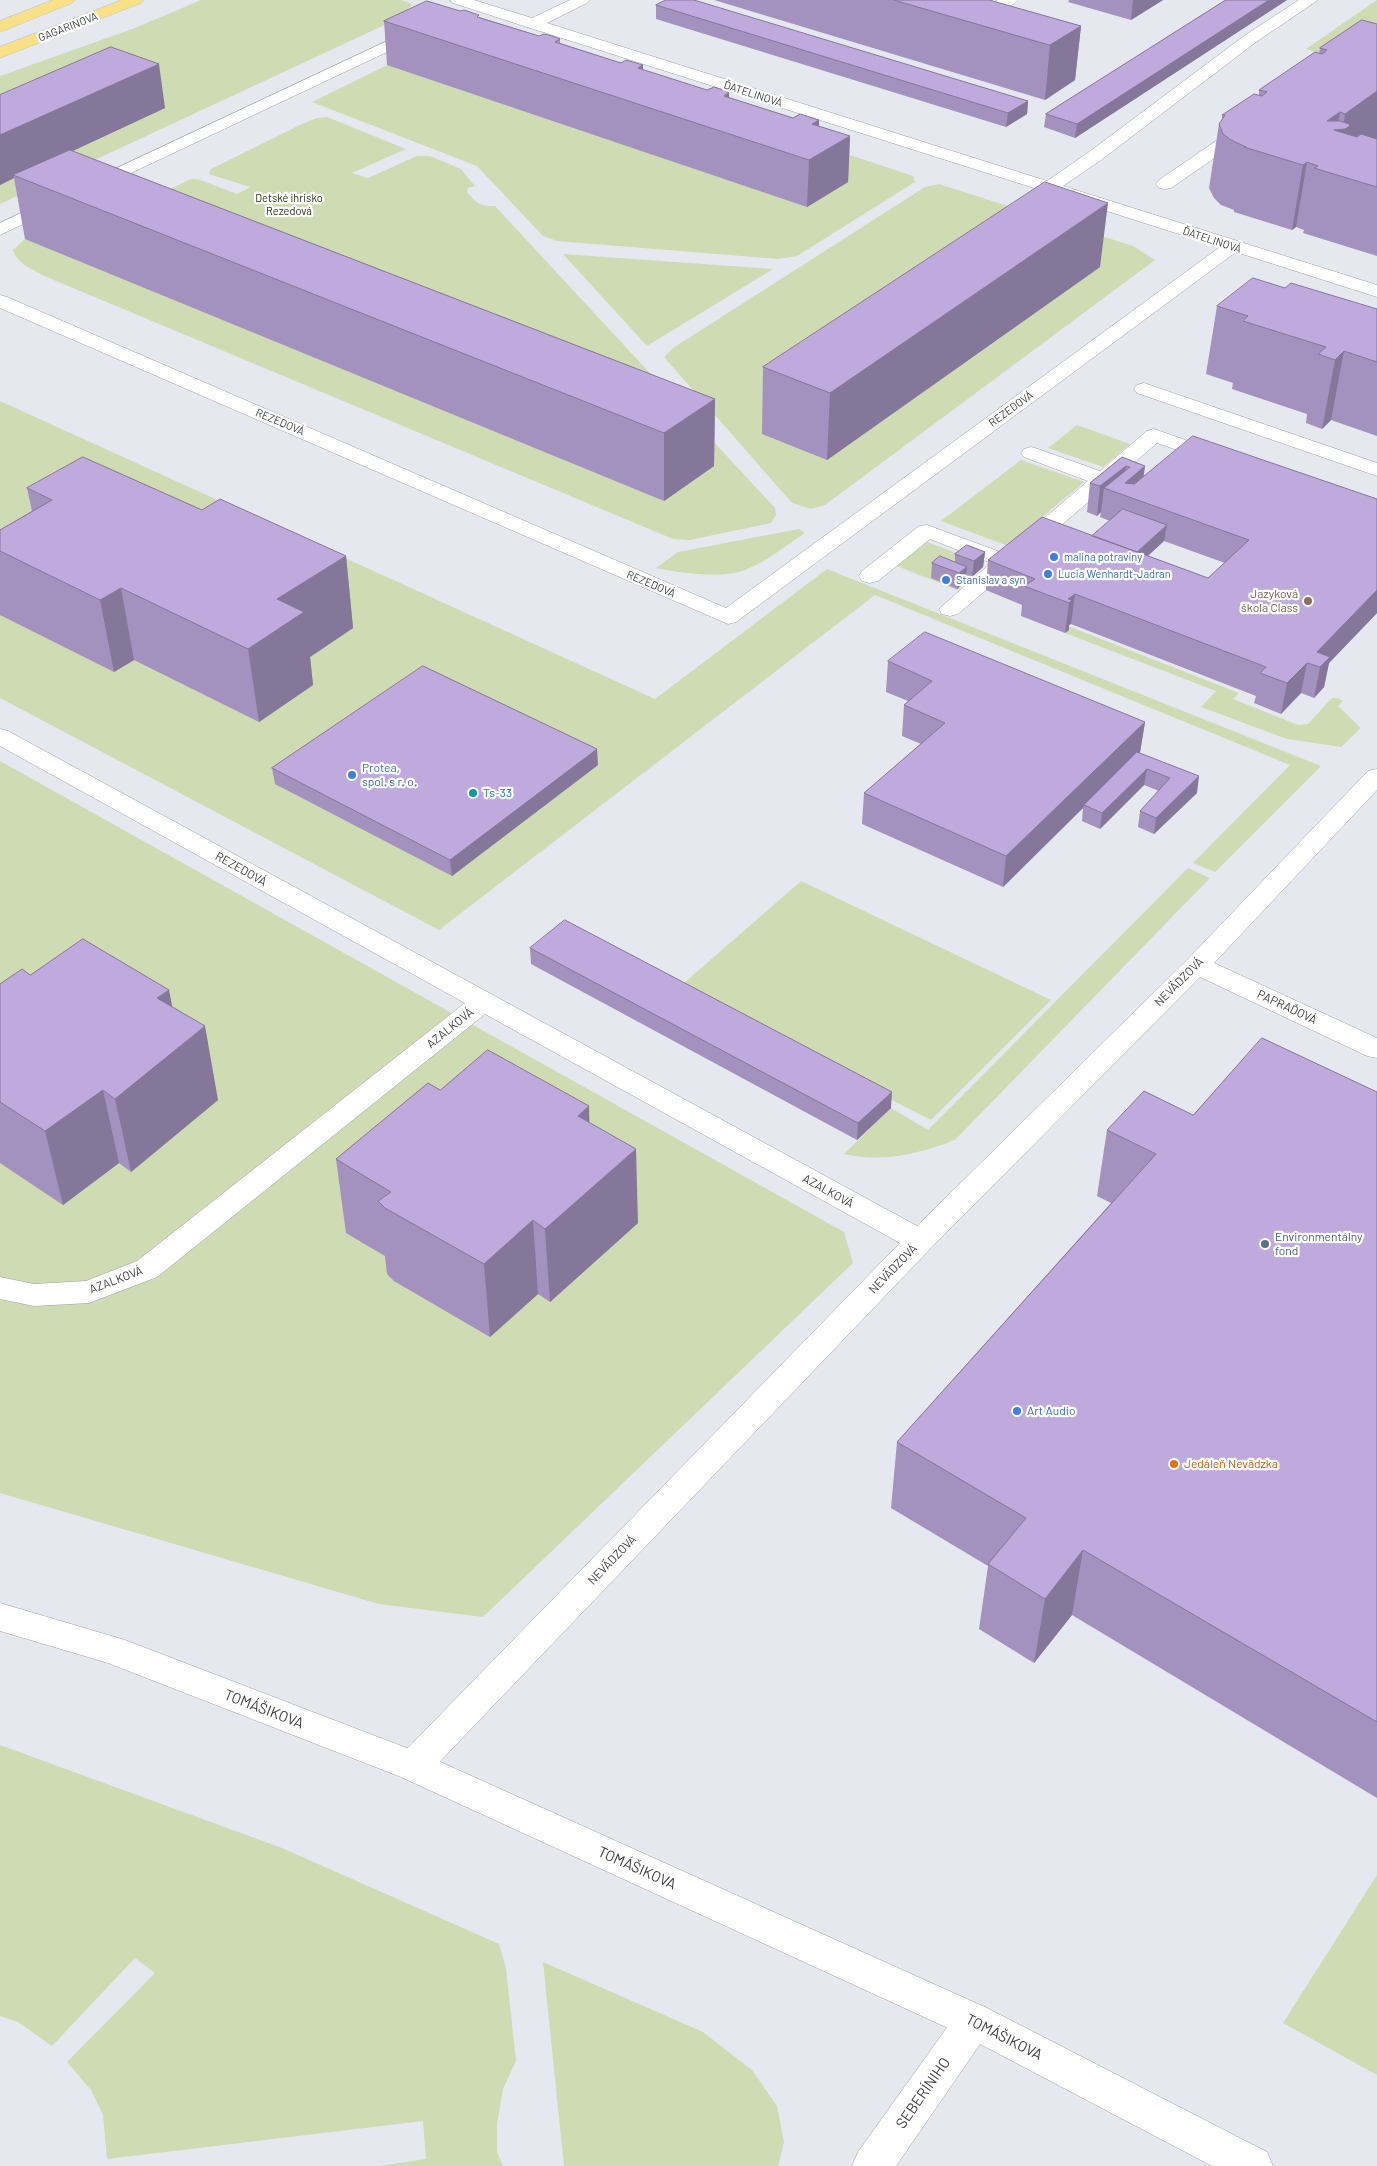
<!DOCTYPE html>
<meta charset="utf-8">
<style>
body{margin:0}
canvas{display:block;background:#e5e9ef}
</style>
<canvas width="1377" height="2166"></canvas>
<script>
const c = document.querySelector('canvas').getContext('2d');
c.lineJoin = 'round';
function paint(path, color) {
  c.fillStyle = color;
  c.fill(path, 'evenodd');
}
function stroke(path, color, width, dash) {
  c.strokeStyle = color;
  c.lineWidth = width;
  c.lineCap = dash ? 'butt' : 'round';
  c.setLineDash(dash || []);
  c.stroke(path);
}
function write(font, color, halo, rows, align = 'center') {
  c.font = font + ' Barlow,sans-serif';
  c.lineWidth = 4.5;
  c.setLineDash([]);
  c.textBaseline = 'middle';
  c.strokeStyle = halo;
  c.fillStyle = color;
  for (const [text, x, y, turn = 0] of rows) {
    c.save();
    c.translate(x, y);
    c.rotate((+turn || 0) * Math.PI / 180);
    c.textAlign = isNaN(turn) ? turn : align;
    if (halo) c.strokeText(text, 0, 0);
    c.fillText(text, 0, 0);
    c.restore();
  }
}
paint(new Path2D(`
 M201,0H401L412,4L404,16L0,204V76L135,28Z
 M1377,0V69L1306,49Z
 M487,35L913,176L915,182L797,256L778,259L557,241L543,236L477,166L312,102L430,44Z
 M327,117L406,149L352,173L368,178L417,156H430L461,169L475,186L468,188L467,192C476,203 481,207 495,206L775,508L776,515L771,523L690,540L673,539L42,275C31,268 17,264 13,250L25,239L140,203L191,179H198L237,194L250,187L209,174L211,169L300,125L317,118Z
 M939,184L1133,246L1155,260L825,505L811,509L792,503L664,357L673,348L925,187Z
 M563,254L773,269L647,346Z
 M0,401L655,699L827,569L1321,766L1215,872L1193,863L1290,765L875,595L439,930L0,698Z
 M1077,425L1130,444L1103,467L1048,448Z
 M1021,460L1084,482L1008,546L941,521Z
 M799,529L805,533C786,545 767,562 745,570C721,579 681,573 656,568L678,552Z
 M927,542L969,558L954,570L972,577L957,590L897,566Z
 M1068,626L1239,693L1233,699L1298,725L1308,724L1332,698H1338L1343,701L1338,706L1361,728L1341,747L1287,739L1201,707L1216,691L1065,633L1068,630Z
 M0,761L844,1232L853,1263L483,1617L379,1604L0,1493Z
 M1188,868L1210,878L955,1140C918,1154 883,1163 844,1154L891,1108L928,1130Z
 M801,881L1051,1000L931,1120L676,990Z
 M0,1745L282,1848L499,1944L506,1968L516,2061L503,2089L497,2124V2152L503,2166H379L426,2159L423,2121L107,2159L103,2115L91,2090L67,2062L155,1973L135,1958L52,2046L18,2022L0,2016Z
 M1377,1875V2075L1283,2023Z
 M543,1962L703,2032L752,2070L777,2106L784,2142L778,2166H564Z`), '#cedbb3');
const service = new Path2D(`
 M1245,124L1251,125L1253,129L1251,133L1171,188L1165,189L1159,188L1156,184L1159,180L1239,125Z
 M1144,383L1377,463V476L1137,393L1134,389L1137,385Z
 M1154,429L1225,454L1228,458L1225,462L1218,464L1157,443L958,614L950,616L942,614L939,609L991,563L930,539L878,581L870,583L862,581L859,576L862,571L919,526L927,525L1003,553L1088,481L1024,457L1021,453L1024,449L1031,447L1038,449L1100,471L1147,431Z`);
const minor = new Path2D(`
 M450,0H474L532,18L570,0H590L587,3L547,23L1047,181L1089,152L1244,36L1299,0H1318L1256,42L1101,160L1063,186L1377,285V297L1236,252L736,622L728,624L0,308V295L7,297L726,608L1220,247L527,27L453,3Z
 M888,0H913L949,10L983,8L998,0H1018L1015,3L986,18L948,20L891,3Z
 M419,26L425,28L427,31L425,34L0,235V223Z
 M0,729L8,731L917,1226L1188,959L1368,771L1377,769V790L1214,963L1377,1038V1058L1367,1056L1200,977L930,1249L425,1777L413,1782L401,1777L395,1766L401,1755L900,1243L485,1014L157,1277L89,1303L34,1306L0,1299V1277L34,1284L86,1281L137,1261L465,1003L0,746Z
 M974,2003L987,2008L993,2021L987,2034L896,2166H852L858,2152L961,2008Z`);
const secondary = new Path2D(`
 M0,1603L125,1640L425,1755L987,2008L1267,2152L1273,2166H1212L961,2034L401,1777L108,1663L0,1631Z`);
const primary = new Path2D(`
 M53,0H75L72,3L0,32V21Z
 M122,0H144L141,3L0,58V47Z`);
stroke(service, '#9ea1a7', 1);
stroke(minor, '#9ea1a7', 1);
stroke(secondary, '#9ea1a7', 1);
stroke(primary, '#c4c5c5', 1);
paint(service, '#fff');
paint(minor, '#fff');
paint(secondary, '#fff');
paint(primary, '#f8e086');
paint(new Path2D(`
 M714,0H989L1081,26L1075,80L1045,100Z
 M1069,0H1163L1131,20L1068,2Z
 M1226,0H1287L1075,138L1044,127L1046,114Z
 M656,5L1028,101L1027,114L1006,127L656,19Z
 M460,11L539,36L560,39V43L621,63L643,65V70L793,118L819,120V126L850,136L848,182L807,207L387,65L384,21Z
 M1362,20L1377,187V256L1303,233L1304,230L1296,227L1292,230L1234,212V210L1221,205L1214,198L1209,188L1219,124L1222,120V115L1259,95V90L1319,54L1320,48Z
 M0,95L165,108L72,151L715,399L714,466L664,501L25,239L14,178L0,185Z
 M1100,267L827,460L762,434L763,367Z
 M1285,288L1377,309V436L1331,420L1322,429L1306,423L1307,414L1232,389L1233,383L1206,374L1217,306Z
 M1122,457L1145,466L1143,477L1377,499V613L1329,663L1324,687L1314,698L1301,693L1281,714L1254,703L1256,696L1071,624L1069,625V630L1065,633L1021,616L1022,605L986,590L988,560L1092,536L1110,521L1100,517L1101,512L1097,516L1087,512L1090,483ZM1164,541L1225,563L1208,578L1148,556Z
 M27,488L202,510L346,556L353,628L310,657L313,685L259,722L134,660L114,672L0,615V530L32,511Z
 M985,552L983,567L972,577L966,575L965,582L957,589L931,578L932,563L955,562V554Z
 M888,661L1145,722L1140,753L1197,793L1154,834L1138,827L1140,811L1159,791L1144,785L1100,829L1082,821L1083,808L1003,887L862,824L864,793L921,744L902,736L904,705L908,701L886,692Z
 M598,765L452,876L275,784L272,768Z
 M530,948L891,1108L857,1140L531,964Z
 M30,975L172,1006L218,1100L131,1172L119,1163L63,1205L0,1163V984Z
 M440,1090L589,1106V1123L638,1223L550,1302L538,1294L490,1337L394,1281L387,1274L385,1256L346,1233L336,1159Z
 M1377,1092V1798L1072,1615L1034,1663L979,1629L988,1566L891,1508L897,1442L1111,1203L1097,1196L1107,1130L1193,1115Z`), '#a392bd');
paint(new Path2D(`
 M1133,0H1163L1131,20Z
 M1269,0H1287L1075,138L1077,124Z
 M1081,26L1075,80L1045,100L1050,45Z
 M159,64L165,108L17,177L13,175L14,178L0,185V135Z
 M643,65V106L638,68Z
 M1377,91V146L1341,172L1327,121L1340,112L1337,130L1343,129L1345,114Z
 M729,92V134L724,96Z
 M1028,101L1027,114L1006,127L1008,113Z
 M819,120L818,155L850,136L848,182L807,207L809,160L812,124Z
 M1307,162L1296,227L1292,230L1303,165Z
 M1108,203L1100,267L827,460L830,393Z
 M1344,351L1331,420L1322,429L1335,360Z
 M715,399L714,466L664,501V433Z
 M1126,466L1122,494L1104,488L1101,512L1097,516L1100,486Z
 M1145,466L1141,495L1125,483Z
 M1167,525L1164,541L1123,578L1126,563Z
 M985,552L983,567L972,577L974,561Z
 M346,556L353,628L310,657L313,685L259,722L248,649L277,599Z
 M967,567L965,582L957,589L959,573Z
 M121,588L134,660L114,672L100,600Z
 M1377,590V613L1329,663L1324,687L1314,698L1320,667L1317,652Z
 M1075,594L1071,624L1069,625V630L1065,633L1069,603L1068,599Z
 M1307,663L1301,693L1281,714L1287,683Z
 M1145,722L1140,752L1085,806L1084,805L1083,808L1003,887L1006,856Z
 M597,749L598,765L452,876L450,860Z
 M1147,769L1144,785L1100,829L1102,813Z
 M1199,776L1197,793L1154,834L1156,818Z
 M169,990L180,1047L205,1026L218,1100L131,1172L115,1099L157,998Z
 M103,1090L119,1163L63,1205L45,1131Z
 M892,1092L891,1108L857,1140L858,1123Z
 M589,1106L591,1180L578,1116Z
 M636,1149L638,1223L550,1302L545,1229Z
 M533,1220L538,1294L490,1337L484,1264Z
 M1083,1550L1072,1615L1034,1663L1045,1599Z`), '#85779a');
const building = new Path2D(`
 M666,0H694L1028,101L1008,113L656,5Z
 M894,0H989L1081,26L1050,45Z
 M1226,0H1269L1077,124L1046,114Z
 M427,1L460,11L464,10L479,15L477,17L539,36L544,34L552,36L560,39L555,42L621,63L626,60L636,63L643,65L638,68L707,90L714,87L729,92L724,96L793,118L800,114L819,120L812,124L850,136L809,160L384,21Z
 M1362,20L1377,24V91L1345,114L1340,112L1327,121H1340L1349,124L1350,126L1345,129L1334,130L1357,137L1361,134L1377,139V187L1314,168L1318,166L1307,162L1303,165L1244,147H1246L1231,140L1223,134L1219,124L1225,115H1222L1254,94L1262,96L1267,92L1259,90L1315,52L1322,54L1327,50L1320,48Z
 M111,47L159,64L0,135V95Z
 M70,150L715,399L664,433L13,175Z
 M1045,182L1108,203L830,393L763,367Z
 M1253,278L1285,288L1291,283L1377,309V362L1344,351L1335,360L1318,354L1326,347L1243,321L1248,316L1217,306Z
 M1193,436L1377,499V590L1317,652L1330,657L1320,667L1307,663L1287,683L1260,673L1266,667L1075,594L1068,599L1072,600L1069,603L1024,586L1035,579L988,560L1042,517L1208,578L1249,540L1104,488L1130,467L1126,466L1100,486L1090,483L1122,457L1145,466L1125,483L1134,484Z
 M83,457L202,510L220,499L346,556L277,599L304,612L248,649L121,588L100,600L0,551V530L52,500L27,488Z
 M1123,509L1167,525L1137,552L1092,536Z
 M967,545L985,552L974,561L955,554Z
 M940,556L967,567L959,573L932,563Z
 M925,632L1145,722L1006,856L864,793L945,723L904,705L932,681L888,661Z
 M423,666L597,749L450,860L272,768Z
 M1137,752L1199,776L1156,818L1140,811L1170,778L1147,769L1102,813L1084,805Z
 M565,920L892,1092L858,1123L530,948Z
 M83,939L169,990L157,998L205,1026L115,1099L103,1090L45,1131L0,1102V984L22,969L30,975Z
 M1262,1038L1377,1092V1722L1083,1550L1045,1599L988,1564L1026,1518L897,1442L1156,1154L1107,1130L1144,1091L1193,1115Z
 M488,1050L589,1106L578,1116L636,1149L545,1229L533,1220L484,1264L385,1208L378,1201L391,1192L336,1159L428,1083L440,1090Z`);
paint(building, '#beaadc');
stroke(building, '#85779a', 1);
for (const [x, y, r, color] of [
 [1054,557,5,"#3f7fe0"],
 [1048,574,5,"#3f7fe0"],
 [946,580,5,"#3f7fe0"],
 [1308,601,5,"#8d6e63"],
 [352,775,5,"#3f7fe0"],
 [473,793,5,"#0f9aa8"],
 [1265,1244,5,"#5c6f8a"],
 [1017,1411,5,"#3f7fe0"],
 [1174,1464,5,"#e8710a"]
]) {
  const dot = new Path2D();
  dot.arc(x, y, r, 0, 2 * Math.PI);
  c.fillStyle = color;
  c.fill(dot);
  stroke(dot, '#fff', 2);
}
write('11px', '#3b3d3f', '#fff', [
 ["GAGARINOVA",68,27,-21],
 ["ĎATELINOVÁ",753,94,18],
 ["ĎATELINOVÁ",1212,240,18],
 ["REZEDOVÁ",1011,409,-36],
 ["REZEDOVÁ",280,422,23],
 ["REZEDOVÁ",651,584,23]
]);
write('11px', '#2a340c', '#fff', [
 ["Detské ihrisko",289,198],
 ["Rezedová",289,211]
]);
write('11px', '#366cbe', '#fff', [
 ["malina potraviny",1064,557],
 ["Lucia Wenhardt-Jadran",1058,574],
 ["Stanislav a syn",956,580]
], 'left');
write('12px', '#785e54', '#fff', [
 ["Jazyková",1298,594],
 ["škola Class",1298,608]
], 'right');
write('12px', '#366cbe', '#fff', [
 ["Protea,",362,768],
 ["spol. s r. o.",362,782],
 ["Art Audio",1027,1411]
], 'left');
write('12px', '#0d838f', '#fff', [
 ["Ts-33",483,793]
], 'left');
write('12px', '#3b3d3f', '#fff', [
 ["REZEDOVÁ",241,869,29],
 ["NEVÄDZOVÁ",1179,982,-45],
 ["PAPRAĎOVÁ",1287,1007,25],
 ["AZALKOVÁ",450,1028,-39],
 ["AZALKOVÁ",828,1191,29],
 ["NEVÄDZOVÁ",893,1269,-46],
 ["AZALKOVÁ",116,1280,-21],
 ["NEVÄDZOVÁ",612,1560,-46]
]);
write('12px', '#4e5e75', '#fff', [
 ["Environmentálny",1275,1237],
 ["fond",1275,1251]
], 'left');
write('12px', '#c56008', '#fff', [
 ["Jedáleň Nevädzka",1184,1464]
], 'left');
write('15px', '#3b3d3f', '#fff', [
 ["TOMÁŠIKOVA",264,1709,21],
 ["TOMÁŠIKOVA",637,1868,24],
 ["TOMÁŠIKOVA",1004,2037,27],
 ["SEBERÍNIHO",923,2093,-55]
]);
</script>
